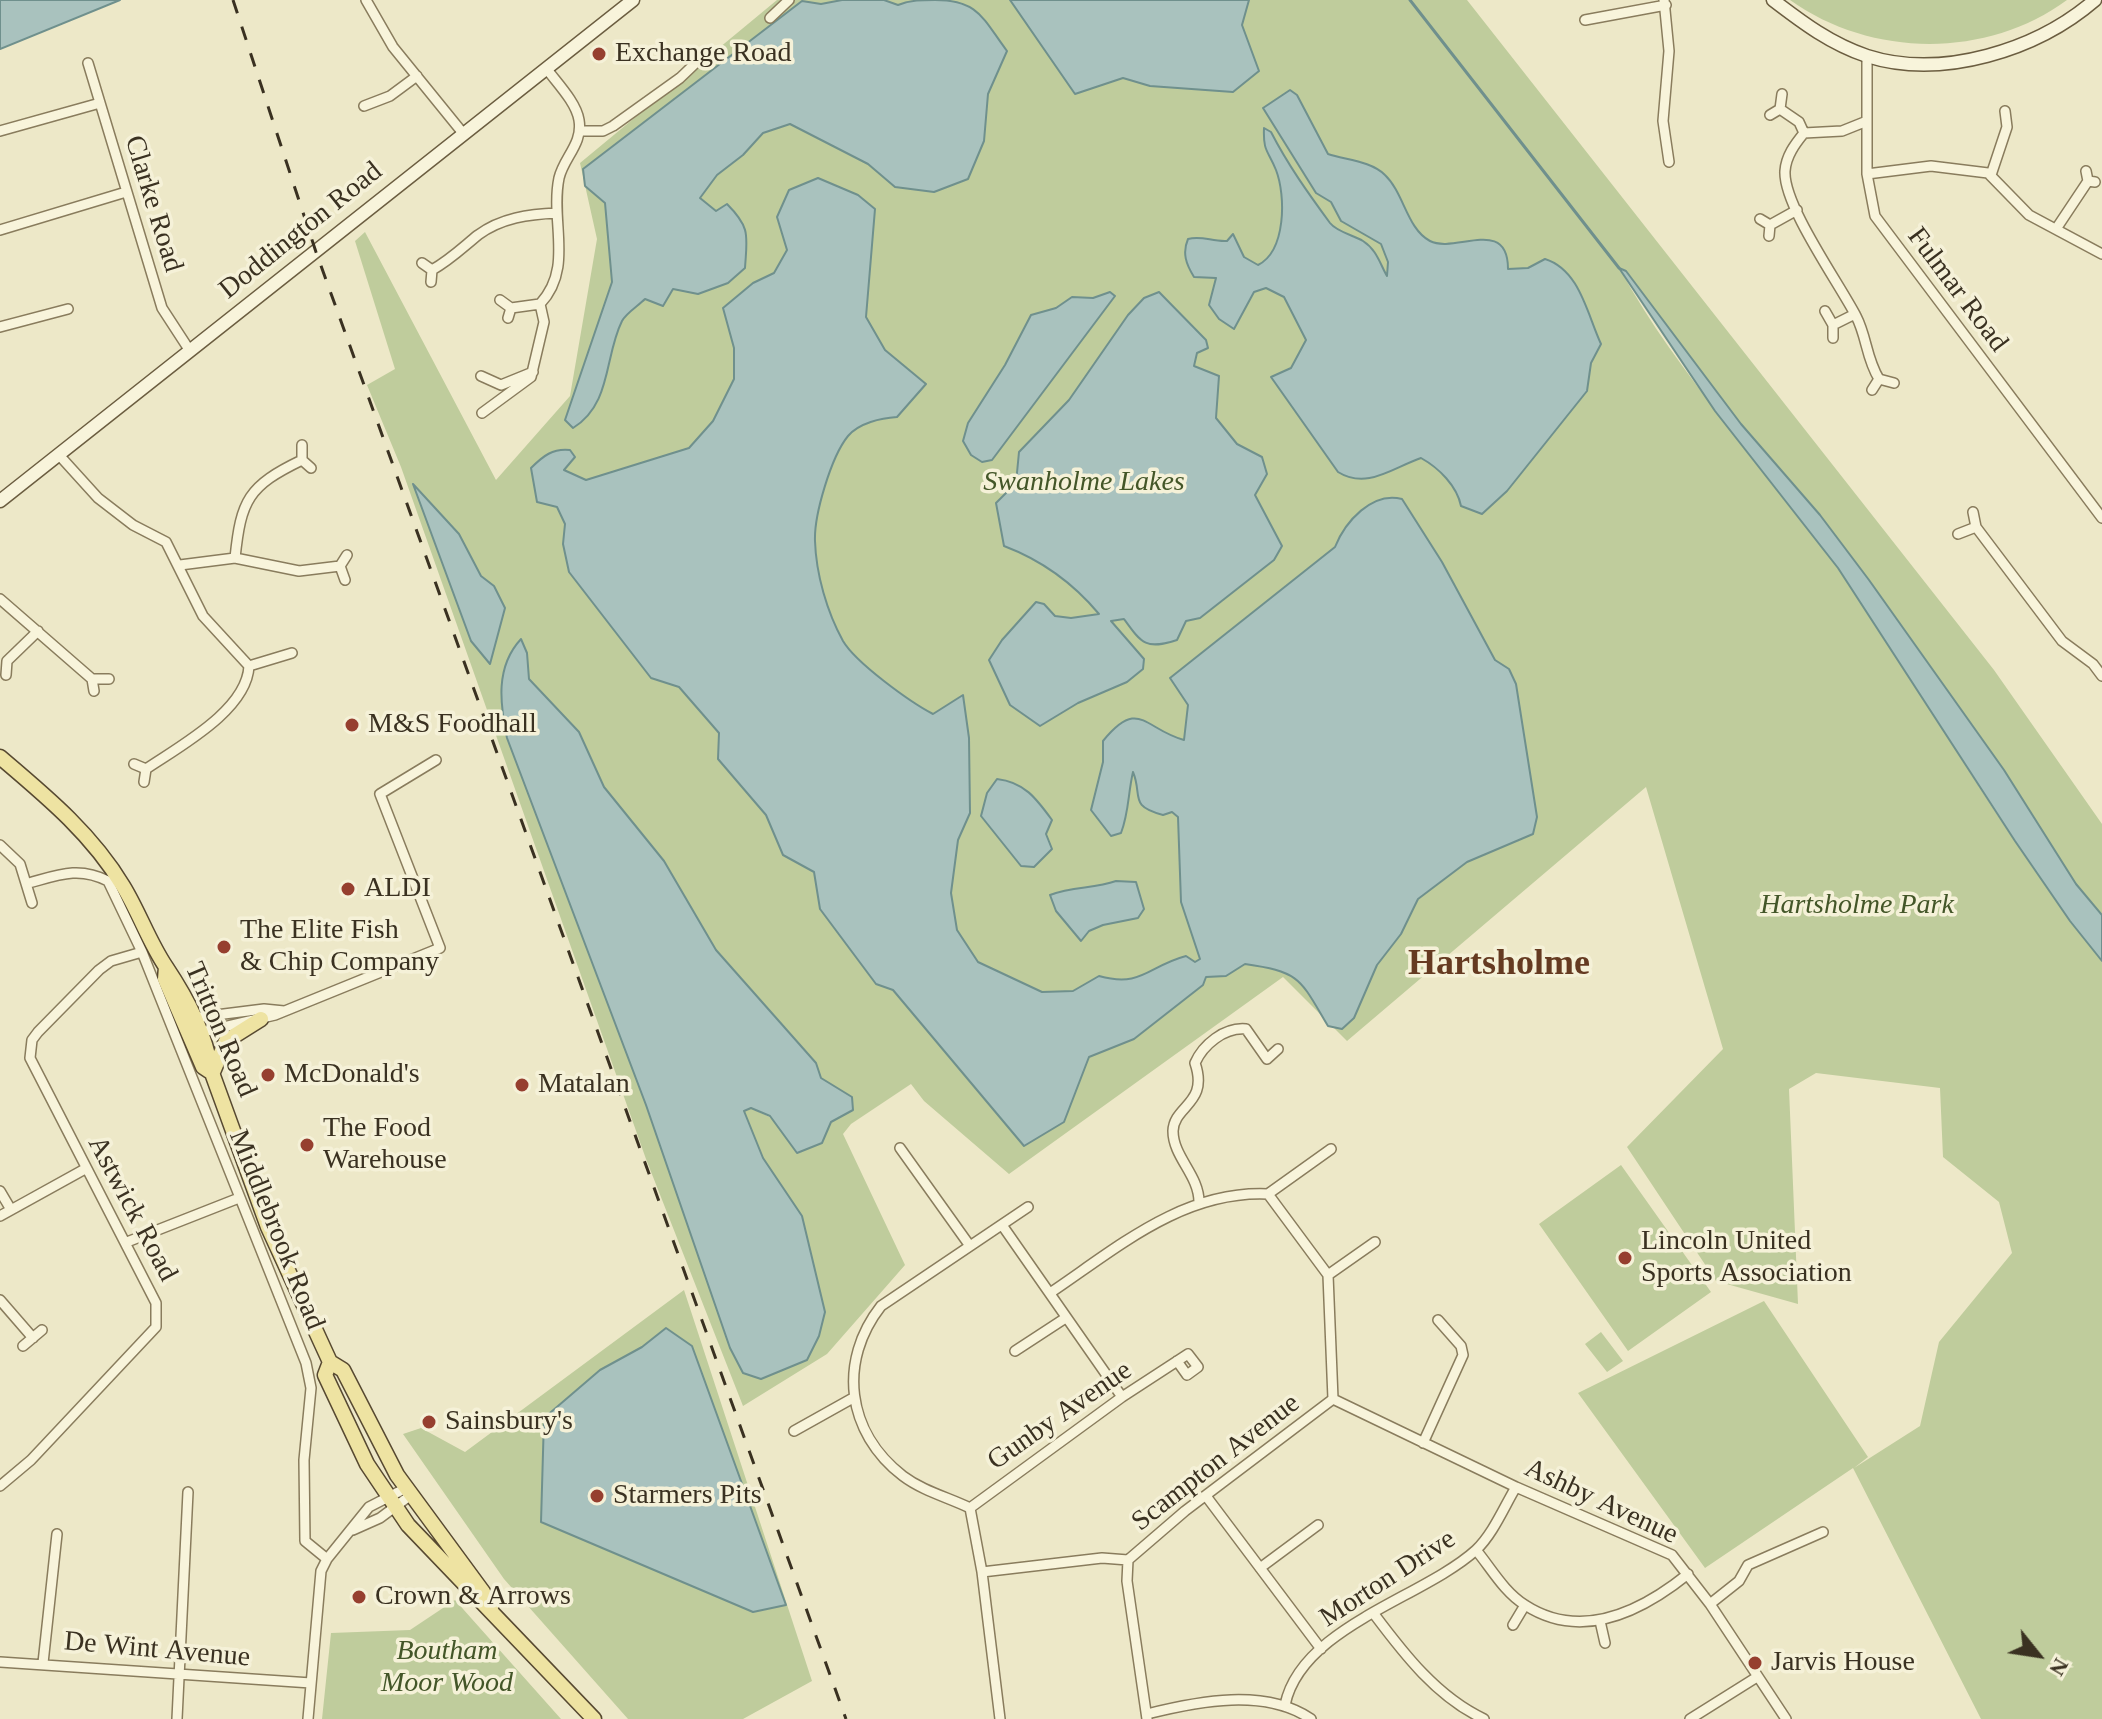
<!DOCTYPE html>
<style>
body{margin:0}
#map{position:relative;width:2102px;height:1719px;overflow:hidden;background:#ede8c8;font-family:"Times New Roman",serif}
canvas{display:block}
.north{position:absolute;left:1998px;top:1615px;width:80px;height:80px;-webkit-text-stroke:6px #f5f1d8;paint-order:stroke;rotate:120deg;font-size:22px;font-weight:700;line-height:32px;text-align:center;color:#3a3121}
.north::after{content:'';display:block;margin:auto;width:28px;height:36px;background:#3a3121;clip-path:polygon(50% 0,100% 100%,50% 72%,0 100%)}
</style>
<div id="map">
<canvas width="2102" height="1719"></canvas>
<div class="north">N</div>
</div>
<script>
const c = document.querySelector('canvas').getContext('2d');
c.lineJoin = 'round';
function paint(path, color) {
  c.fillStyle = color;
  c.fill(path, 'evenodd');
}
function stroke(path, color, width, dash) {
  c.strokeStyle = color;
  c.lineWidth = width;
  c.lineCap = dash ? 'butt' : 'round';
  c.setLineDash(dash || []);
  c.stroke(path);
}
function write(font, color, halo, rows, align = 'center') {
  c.font = font + ' "Times New Roman",serif';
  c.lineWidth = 7;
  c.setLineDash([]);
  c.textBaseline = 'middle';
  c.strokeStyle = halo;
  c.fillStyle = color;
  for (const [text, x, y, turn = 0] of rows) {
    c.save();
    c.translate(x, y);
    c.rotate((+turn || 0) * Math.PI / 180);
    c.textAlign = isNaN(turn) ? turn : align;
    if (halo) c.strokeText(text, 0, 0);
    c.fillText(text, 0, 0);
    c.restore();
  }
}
paint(new Path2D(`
 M777,0H1467L1994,670L2102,824V915L2076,884L2004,770L1869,580L1820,515L1741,424L1626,272L1620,269C1679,378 1768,467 1838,568C1928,698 2003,838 2102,961V1719H1981L1853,1468L1705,1568L1578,1393L1764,1301L1868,1457L1854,1468L1920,1426L1939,1342L2012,1253L1999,1202L1943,1157L1940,1088L1816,1073L1789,1089L1798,1304L1716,1281L1627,1147L1723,1049L1646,787L1347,1041L1283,977L1009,1174L924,1101L911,1084L851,1124L843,1134L905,1265L827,1354L743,1406L646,1159L401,467L367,385L395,369L355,241L365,232L496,480L570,396L597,239L580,163ZM527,653L529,679L579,732L604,787L664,861L716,950L816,1063L820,1078L853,1110L831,1122L822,1143L751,1108L744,1110L763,1158L802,1216L825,1312L730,1348L646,1105L504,670Z
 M1790,0H2067C1987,59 1871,58 1790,0Z
 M1621,1165L1711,1292L1628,1351L1539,1224Z
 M684,1290L812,1681L743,1719H628L504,1579L403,1434L421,1428L465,1452Z
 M1601,1332L1623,1361L1607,1372L1585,1344Z
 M455,1600L561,1719H322L331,1633L410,1630Z`), '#bfcc9c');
const water = new Path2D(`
 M0,0H120L0,49Z
 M842,0H884L898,5C911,0 922,0 935,0C979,0 983,19 1007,51L988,94L984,141L968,179L934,192L895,187L868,164L790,124L763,133L743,155L717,175L700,198L716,211L727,204C751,228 747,236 745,268L728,283L698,294L673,289L663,306L645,299C638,306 626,313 622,321C604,357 612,404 573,428L565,420L612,282L605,203L585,186L583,169L802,1L821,4Z
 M1010,0H1249L1242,25L1259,71L1233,92L1150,86L1123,78L1075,94Z
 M1290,90L1297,95L1328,154C1346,160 1371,161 1385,175C1404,193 1407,229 1430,241C1455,254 1508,216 1508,269L1528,268L1545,259C1580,270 1587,314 1601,344L1591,363L1587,391L1507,491L1482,514L1461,506C1457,486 1439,468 1421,458C1392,468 1367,490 1338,472L1271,377L1291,368L1306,340L1284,297L1266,288L1254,292L1234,329L1219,319L1209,305L1216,278L1194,277C1186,264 1182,253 1188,239C1202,235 1212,242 1227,241L1233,234L1244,257L1258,265C1286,251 1286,196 1276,170C1268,150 1263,152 1264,128L1271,132C1288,165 1308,193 1330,223C1337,232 1353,235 1363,241C1377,250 1380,264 1387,276L1388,262L1381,244L1341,221L1331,202L1316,193L1263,108Z
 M818,178L858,195L875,209L866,317L885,350L926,384L897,417C881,418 859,423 848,436C831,457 814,515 815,541C816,574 827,612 843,641C856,663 910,702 933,714L963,695L969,738L970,813L958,840L951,893L957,930L978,962L1042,992L1073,991L1099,976C1142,988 1148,966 1186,956L1195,962L1200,959L1181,902L1178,817L1172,812L1163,815C1128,806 1143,796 1133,772C1128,793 1129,812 1121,833L1111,836L1091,810L1103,762V741C1139,697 1144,729 1184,740L1188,705L1170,678L1335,547C1345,522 1372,491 1402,499L1442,562L1495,660L1509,669L1516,684L1537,817L1533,834L1467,862L1418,899L1401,934L1377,965L1354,1018L1342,1029L1328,1026C1300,979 1301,972 1245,964L1226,976L1206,977L1203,985L1134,1039L1089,1057L1064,1122L1024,1146L893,990L876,984L820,909L814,872L783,855L766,815L718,759L719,733L679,687L651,678L569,572L563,544L565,524L557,507L537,502L531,468C543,456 553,448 570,450L575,457L564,470L586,480L689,448L713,421L734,379V348L723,308L753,283L774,273L787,250L777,217L789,190Z
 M1619,268L1626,271L1741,424L1820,515L1869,580L2004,770L2076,884L2102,915V961L2070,921L2015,841L1838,568L1715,411Z
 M1110,292L1115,296L992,460L982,462L971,455L963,441L968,423L1005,365L1031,315L1056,308L1072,297L1093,298Z
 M1159,292L1206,340L1208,348L1197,353L1194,366L1219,376L1216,418L1237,444L1262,457L1267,474L1255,495L1282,546L1274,560L1200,618L1186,621L1177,640C1146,650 1142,644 1124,619L1111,621L1144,659L1143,669L1127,682L1078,703L1040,726L1010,705L989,660L1002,640L1036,602L1044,604L1055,616L1071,618L1099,614C1074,584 1041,560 1004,546L996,503L1016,483L1019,452L1069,400L1128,315L1144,298Z
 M413,484L459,534L481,576L494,586L505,608L490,664L471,641Z
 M521,639L527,653L529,679L579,732L604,787L664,861L716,950L816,1063L821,1078L852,1097L853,1110L831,1122L822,1143L797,1153L770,1116L751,1108L744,1111L763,1158L802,1216L825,1312L819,1336L807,1360L761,1379L743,1373L730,1348L646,1105L507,738C500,704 495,667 521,639Z
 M997,779C1024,782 1036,798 1052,820L1046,834L1052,849L1034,867L1021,866L981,816L987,793Z
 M1116,881L1136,882L1144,909L1138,918L1103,925L1089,931L1081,941L1056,911L1050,895C1073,886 1094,889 1116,881Z
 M666,1328L692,1346L786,1605L753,1612L541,1522L544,1418L600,1370L642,1347Z`);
paint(water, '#a9c2be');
stroke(water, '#6f908d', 2);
stroke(new Path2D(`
 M1410,0L1619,268`), '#6f908d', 3);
const street = new Path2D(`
 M366,0L393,47L462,132
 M1664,0L1669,51L1663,121L1669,162
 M770,18L789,0
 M1585,20L1666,5
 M1867,56V174L1875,216L2102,518
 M88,63L162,308L190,351
 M364,106L390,96L417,76
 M1780,109L1799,122L1804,133
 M1770,115L1780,109L1782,94
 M1867,121L1842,131L1804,133C1795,144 1786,156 1785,171C1783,205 1839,283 1856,316C1867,337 1866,358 1879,379L1894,383
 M0,131L100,103
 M580,131H603L613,126L680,78L703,56
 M2086,171L2088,181L2095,182
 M1867,174L1931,166L1988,173L2029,215L2102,254
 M1991,175L2007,127L2005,111
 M1760,219L1770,225L1769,236
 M1770,225L1797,210
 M2056,229L2088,181
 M0,230L126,192
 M422,263L432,270L431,282
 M432,270C450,260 462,248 478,235C501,218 529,214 557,213
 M500,300L511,308L508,318
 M511,308L540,304
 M1825,311L1833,325V338
 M1833,325L1855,314
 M0,327L68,309
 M481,376L501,385L533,372
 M1872,390L1879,379
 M482,413L531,377L544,322L540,304C574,268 550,222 559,178C564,157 583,144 579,120C576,102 557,83 546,68
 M59,455L98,498L133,525L166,542L203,616L249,666C247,710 180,746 146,769L144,782
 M302,460V445
 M1973,512L1976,527L2062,641L2093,664L2102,676
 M1958,534L1976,527
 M235,558C241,500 248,486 302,460L311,468
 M180,565L235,558L299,571L340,566L345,580
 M340,566L347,555
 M0,599L92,679L94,691
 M249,666L292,653
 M6,675L7,661L38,631
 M92,679H109
 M134,764L146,769
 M0,845L20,864L32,903
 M29,883C58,875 79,866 108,881L142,952L306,1363L311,1388L304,1460L305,1541L327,1559
 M192,1018L264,1009L284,1011
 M198,1033L275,1015L440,948L380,794L436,760
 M900,1148L970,1246
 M0,1191L10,1208
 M1268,1194L1331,1149
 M1199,1202C1199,1175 1173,1157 1173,1131C1174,1105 1209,1104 1195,1063C1203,1045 1224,1027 1246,1029L1267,1059L1278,1049
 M0,1216L85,1169
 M1002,1225L1122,1397
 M127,1242L239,1198
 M1328,1275L1375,1242
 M1050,1293C1117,1248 1183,1190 1268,1194L1328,1275L1333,1399
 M0,1300L33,1338
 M23,1346L42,1330
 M1015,1351L1064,1319
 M1333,1399L1516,1487L1672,1555L1710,1604L1786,1719
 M794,1431L853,1398
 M1423,1443L1463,1355L1461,1346L1438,1320
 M0,1486L31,1460L156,1327V1303L30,1058L32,1040L38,1032L99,970L111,961L142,952
 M1206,1496L1321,1649
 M970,1508C947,1497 923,1491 903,1476C846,1432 838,1361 881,1306L1028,1207
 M970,1508L1122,1397L1188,1354L1198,1367L1187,1375L1177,1361
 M970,1508L982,1572L1000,1719
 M353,1530L380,1518L411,1495
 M1476,1550C1491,1568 1504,1592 1525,1605C1582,1642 1642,1611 1688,1574
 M1128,1560L1127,1581L1147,1719
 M1260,1568L1318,1525
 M982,1572L1102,1558L1128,1560L1185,1511L1333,1399
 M1710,1604L1739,1581L1748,1565L1823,1532
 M1374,1614C1404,1654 1437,1697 1484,1719
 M1600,1621L1605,1643
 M1513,1625L1525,1605
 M0,1662L311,1683
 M43,1663L57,1534
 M1285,1705C1301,1627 1423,1598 1476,1550C1493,1534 1504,1507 1516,1487
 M1147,1714C1199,1701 1265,1688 1311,1719
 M177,1719L188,1492
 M308,1719L321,1571L327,1559L369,1507L406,1488
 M1690,1719L1757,1677`);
const secondary = new Path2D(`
 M1773,0C1803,23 1831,44 1867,56C1942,80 2037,50 2095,0
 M0,501L633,0`);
const primary = new Path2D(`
 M0,757C46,796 92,834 123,886C139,912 149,942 166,967C188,1000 205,1033 212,1073L268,1227L330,1362L343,1370L397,1475L483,1592L491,1608
 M166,967L165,979L203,1067L209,1071
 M213,1072L226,1041L261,1019
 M330,1362L325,1375L367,1464L408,1525L594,1719`);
stroke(street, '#897c5d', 12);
stroke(secondary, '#6b5d40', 15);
stroke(primary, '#574931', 17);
stroke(street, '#f8f4db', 9);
stroke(secondary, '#f8f4db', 12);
stroke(primary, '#eee3a2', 14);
stroke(new Path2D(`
 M233,0L316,252L846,1719`), '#3a3121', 3, [14, 14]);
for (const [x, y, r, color] of [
 [599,54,8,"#963f2f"],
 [352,725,8,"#963f2f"],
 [348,889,8,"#963f2f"],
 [224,947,8,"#963f2f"],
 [268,1075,8,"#963f2f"],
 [522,1085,8,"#963f2f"],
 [307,1145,8,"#963f2f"],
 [1625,1258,8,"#963f2f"],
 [429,1422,8,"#963f2f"],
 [597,1496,8,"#963f2f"],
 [359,1597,8,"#963f2f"],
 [1755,1663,8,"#963f2f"]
]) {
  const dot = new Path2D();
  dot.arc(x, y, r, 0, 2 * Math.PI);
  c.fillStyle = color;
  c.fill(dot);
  stroke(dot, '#f5f1d8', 3);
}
write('28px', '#3a3121', '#f5f1d8', [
 ["Exchange Road",615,54],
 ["M&S Foodhall",368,725],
 ["ALDI",364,889],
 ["The Elite Fish",240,931],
 ["& Chip Company",240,963],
 ["McDonald's",284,1075],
 ["Matalan",538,1085],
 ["The Food",323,1129],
 ["Warehouse",323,1161],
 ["Lincoln United",1641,1242],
 ["Sports Association",1641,1274],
 ["Sainsbury's",445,1422],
 ["Starmers Pits",613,1496],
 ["Crown & Arrows",375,1597],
 ["Jarvis House",1771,1663]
], 'left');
write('28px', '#3a3121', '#f5f1d8', [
 ["Clarke Road",153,204,73],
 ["Doddington Road",301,231,-39],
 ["Fulmar Road",1957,290,53],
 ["Tritton Road",220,1030,67],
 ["Astwick Road",132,1209,62],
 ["Middlebrook Road",276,1230,68],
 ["Gunby Avenue",1060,1416,-35],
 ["Scampton Avenue",1216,1463,-38],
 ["Ashby Avenue",1601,1502,25],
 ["Morton Drive",1388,1579,-33],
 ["De Wint Avenue",157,1650,5]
]);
write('italic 28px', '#435628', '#f5f1d8', [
 ["Swanholme Lakes",1084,483],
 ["Hartsholme Park",1857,906],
 ["Boutham",447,1652],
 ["Moor Wood",447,1684]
]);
write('bold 36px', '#653a21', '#f5f1d8', [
 ["Hartsholme",1499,965]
]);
</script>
